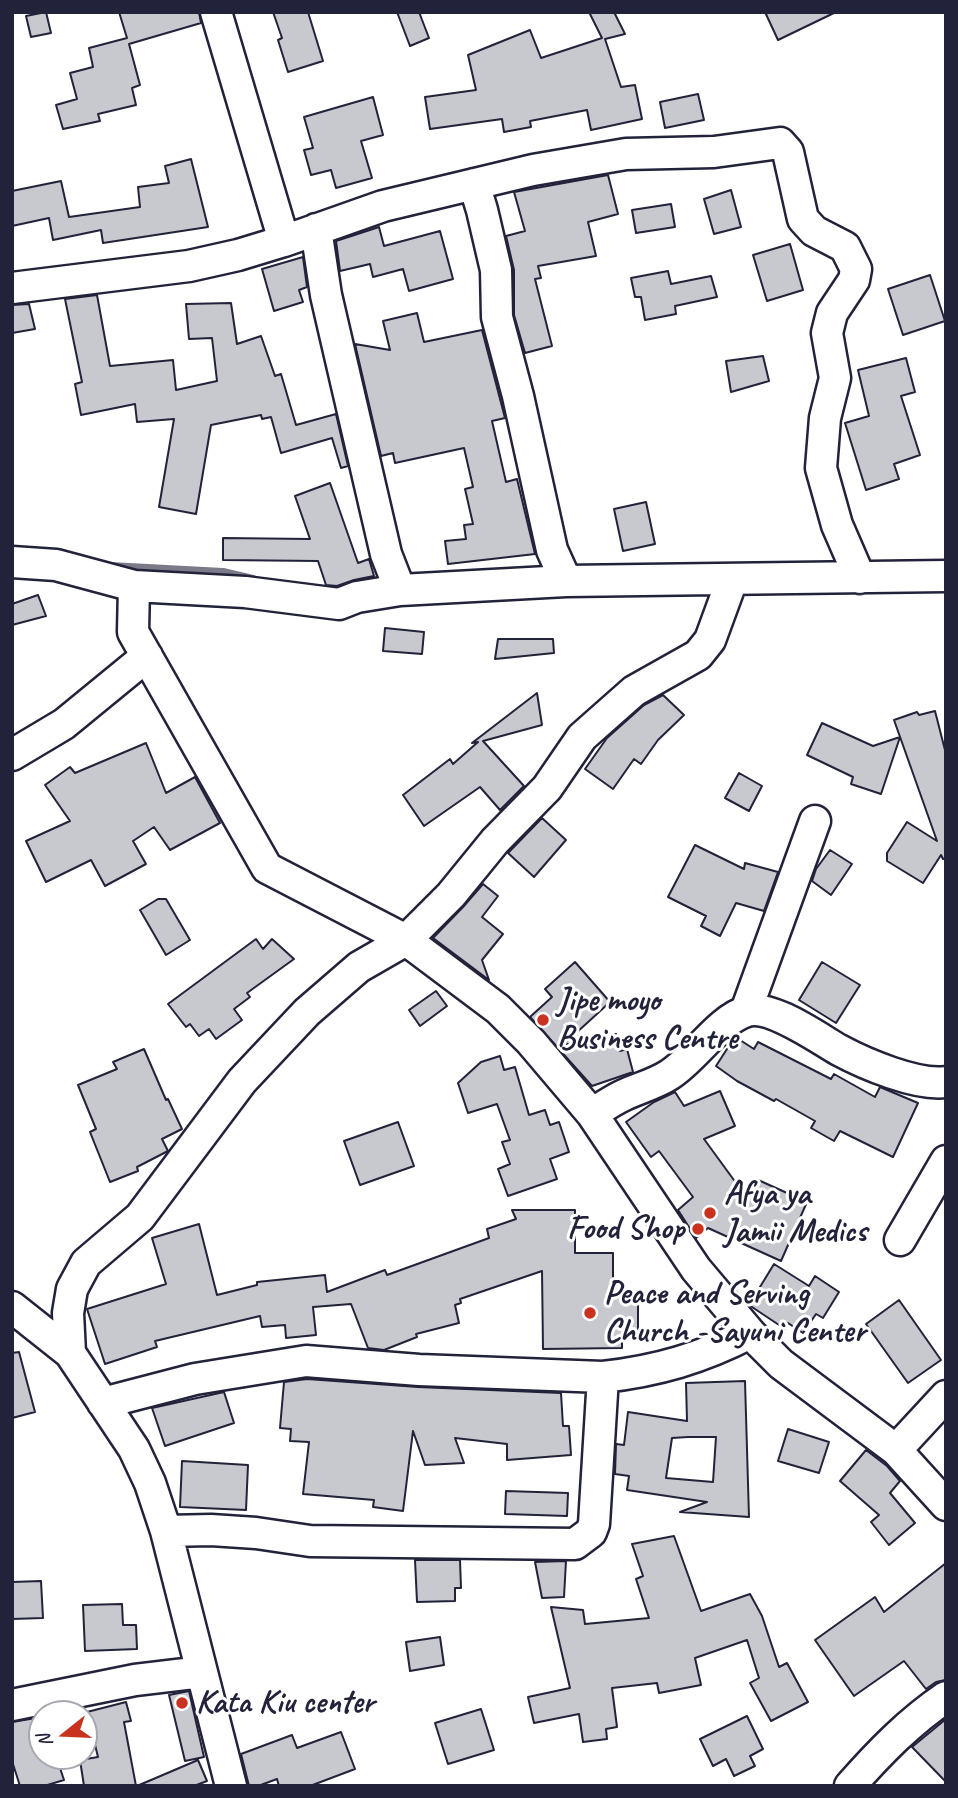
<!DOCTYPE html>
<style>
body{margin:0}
#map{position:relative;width:958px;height:1798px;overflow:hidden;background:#fff;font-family:Caveat,sans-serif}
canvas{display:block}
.frame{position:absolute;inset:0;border:14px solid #22223b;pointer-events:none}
.north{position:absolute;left:28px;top:1700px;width:70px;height:70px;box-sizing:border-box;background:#fff;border:2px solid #a7a7b1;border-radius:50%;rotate:252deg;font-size:19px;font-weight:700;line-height:28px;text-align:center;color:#22223b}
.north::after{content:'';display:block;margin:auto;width:24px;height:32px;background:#c8321e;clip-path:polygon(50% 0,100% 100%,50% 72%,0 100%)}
</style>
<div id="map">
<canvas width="958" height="1798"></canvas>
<div class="frame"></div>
<div class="north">N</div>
</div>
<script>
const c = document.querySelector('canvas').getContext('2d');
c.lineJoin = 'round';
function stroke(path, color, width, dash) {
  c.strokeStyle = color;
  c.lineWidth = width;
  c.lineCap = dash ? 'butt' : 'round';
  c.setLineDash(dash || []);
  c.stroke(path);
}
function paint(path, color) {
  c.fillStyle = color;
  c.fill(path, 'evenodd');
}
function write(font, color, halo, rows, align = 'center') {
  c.font = font + ' Caveat,sans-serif';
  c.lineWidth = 6;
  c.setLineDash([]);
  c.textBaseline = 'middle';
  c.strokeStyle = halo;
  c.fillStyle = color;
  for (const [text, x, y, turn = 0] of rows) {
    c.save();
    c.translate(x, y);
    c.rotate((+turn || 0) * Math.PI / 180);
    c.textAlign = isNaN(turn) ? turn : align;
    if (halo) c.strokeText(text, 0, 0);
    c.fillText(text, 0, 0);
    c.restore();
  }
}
stroke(new Path2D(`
 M110,566L223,572L253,579`), '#7a7a88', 8);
const building = new Path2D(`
 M46,12L51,33L31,37L26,16Z
 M119,12H199L201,23L129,44L140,85L132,88L136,105L98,114L100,121L63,129L56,105L77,99L70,73L93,67L89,48L127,38Z
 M273,12H308L323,61L288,72L278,40L282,38Z
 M397,12H419L429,38L410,46Z
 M589,12H614L625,34L605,39L621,87L635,85L642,119L591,130L587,110L530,121L531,127L504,132L502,119L430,129L425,97L476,90L468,55L530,30L541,58L602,38Z
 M765,12H836L778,40Z
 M698,94L704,120L665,128L660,102Z
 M373,97L383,135L361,141L372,178L336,188L331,170L311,175L304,150L313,148L304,117Z
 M191,159L208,227L103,243L101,230L53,240L49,218L12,226V191L61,181L69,217L140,207L138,187L169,183L165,166Z
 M608,175L618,214L588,222L596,256L538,266L541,278L535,279L552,346L525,353L514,315V270L506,236L525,231L514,192Z
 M731,190L741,227L714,234L704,199Z
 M671,204L675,227L636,233L632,210Z
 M379,227L384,246L440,231L453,279L409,291L403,269L373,277L370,264L340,271L336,241Z
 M790,244L803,290L767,301L753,255Z
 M303,257L307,287L299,290L303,302L274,311L262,269Z
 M668,271L671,284L711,276L717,297L675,306L676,314L645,320L641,297H635L631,278Z
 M930,275L945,321L903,335L888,289Z
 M97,295L110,366L173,360L176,390L217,381L212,338L189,339L186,304L231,303L237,344L261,336L275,376L281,374L296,425L336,414L348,466L341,468L332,438L281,453L271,417L262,419L261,415L211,425L196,514L159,507L174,419L137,422L135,404L81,415L75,384L82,382L65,299Z
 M29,304L35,329L12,333V305Z
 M417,313L424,342L482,330L505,418L492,421L506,482L517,479L535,554L448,564L445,541L466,539L464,525L473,524L465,489L473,487L464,448L395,463L393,453L381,456L355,344L390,350L383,321Z
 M763,356L769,381L731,392L726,361Z
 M906,358L915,392L901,396L920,455L894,464L899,479L866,490L845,423L869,416L858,370Z
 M330,483L358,563L369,559L374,576L354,580L337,586L326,585L318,561L223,560V538L310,539L295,496Z
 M646,502L655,544L623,551L614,509Z
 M38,595L46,616L12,625V604Z
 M385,628L424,632L422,654L383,651Z
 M498,639H553L554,653L495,659Z
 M537,693L542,725L483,741L524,786L500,810L480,787L424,826L403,795L450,759L453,764L478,742L472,743Z
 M663,695L684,715L658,740L641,764L634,759L613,789L585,769L607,738L644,705Z
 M935,711L946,754V858L943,859L941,855L923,883L887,861V853L907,822L937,841L894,720L917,712L919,715Z
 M822,723L873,746L900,737L881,794L851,784L853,777L807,755Z
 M146,743L166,793L195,777L220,823L170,850L154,827L133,841L146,864L105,886L91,860L46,882L26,841L70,821L45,785L70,767L75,773Z
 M739,773L762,786L749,811L725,798Z
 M542,818L566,840L534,877L508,853Z
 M695,845L744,869L745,863L778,872L764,911L736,903L720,936L701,926L706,916L668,897Z
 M830,850L852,864L831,895L812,881L816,869Z
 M483,884L498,896L482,917L503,934L482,960L489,980L433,938L463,907Z
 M158,899H166L190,940L166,955L140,910Z
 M256,939L263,949L272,939L294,959L247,993L250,997L234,1009L242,1020L216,1039L209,1029L199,1036L190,1024L186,1027L168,1004Z
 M575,962L610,1002L563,1045L616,1034L620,1051L627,1049L633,1072L592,1086L530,1017L552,997L545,989Z
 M822,962L860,985L836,1023L799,1000Z
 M436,991L447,1006L420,1026L409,1010Z
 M740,1040L754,1049L758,1042L831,1079L834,1074L875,1097L880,1087L918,1103L893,1157L840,1131L834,1141L811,1128L815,1121L776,1099L774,1101L737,1081L716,1066L727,1049Z
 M144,1049L166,1100L168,1099L182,1129L162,1139L168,1151L137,1167L138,1171L110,1182L90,1132L96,1129L78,1085L117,1069L113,1062Z
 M500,1056L504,1070L515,1067L529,1115L545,1110L550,1125L559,1122L569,1152L550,1159L557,1179L508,1196L498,1169L510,1164L502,1142L510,1140L497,1104L468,1113L458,1083L481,1062Z
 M720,1091L735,1126L704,1139L747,1198L756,1179L807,1202L781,1261L708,1228L696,1238L678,1210L693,1197L659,1151L651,1157L626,1122L654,1102L675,1092L684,1106Z
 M398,1122L414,1166L360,1185L344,1141Z
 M512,1210H575V1253H613V1286H625V1296H638V1336H622V1348L543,1349L542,1271L460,1299L461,1303L455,1305L459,1323L416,1334L417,1337L384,1350L368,1348L351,1304L313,1307L316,1335L286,1338L285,1325L262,1327L260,1316L155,1341L157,1347L105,1364L87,1309L166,1284L152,1238L199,1224L217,1295L257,1285V1282L325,1275L327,1292L385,1270L387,1275L489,1238L487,1229L516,1219Z
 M774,1264L809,1286L815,1276L839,1292L823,1318L816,1314L803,1333L788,1323L785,1329L749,1305Z
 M899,1300L941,1360L908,1383L866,1324Z
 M19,1352L35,1412L12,1418V1353Z
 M307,1379L418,1387L561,1393L563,1426H569L571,1455L507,1460V1444L455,1438L464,1463L425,1465L413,1431L403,1511L373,1507L374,1500L303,1494L309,1442L290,1441L291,1429L280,1428L284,1382Z
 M745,1381L749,1517L680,1512L707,1502L627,1490L629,1476L615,1474L616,1444L624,1445L628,1412L687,1421L686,1383ZM688,1437H716L713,1482L666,1478L672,1438Z
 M224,1392L234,1423L165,1446L152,1408Z
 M788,1429L829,1442L819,1473L778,1461Z
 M866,1450L887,1466L900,1481L890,1493L915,1523L889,1545L871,1522L879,1515L840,1481Z
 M182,1461L248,1465L246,1510L180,1507Z
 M506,1491L568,1493L567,1516L505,1514Z
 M674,1536L701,1611L750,1594L762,1616L779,1667L787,1663L808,1702L771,1721L750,1683L759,1678L747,1640L695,1658L701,1685L659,1693L657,1683L612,1688L617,1727L606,1729L607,1739L583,1742L579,1714L534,1723L528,1697L570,1688L551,1607L583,1610L585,1624L649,1618L636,1579L643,1576L632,1544Z
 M415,1560H460L461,1588H455V1601L417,1602Z
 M566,1561L564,1597L542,1598L535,1562Z
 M946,1563V1680L936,1682L926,1689L904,1661L854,1696L815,1640L875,1597L884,1612Z
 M41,1581L43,1618L12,1619V1582Z
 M122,1604L123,1625H136L137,1649L85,1651L83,1605Z
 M440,1637L444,1665L410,1671L406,1642Z
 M189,1691L204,1757L185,1761L169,1695Z
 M126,1702L131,1721L124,1722L136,1786H84L80,1760L98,1757L87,1712Z
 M481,1709L494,1750L448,1764L435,1723Z
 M747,1716L763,1749L750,1756L755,1766L734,1776L726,1759L713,1766L700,1739Z
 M42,1717V1756H56L64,1780L44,1786H20L12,1761V1722Z
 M946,1719V1782L912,1747Z
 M341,1732L355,1769L310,1786H279L277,1779L258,1786H249L241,1754L292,1735L297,1748Z
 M198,1760L207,1781L194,1786H137Z`);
paint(building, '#c8c8cf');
stroke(building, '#22223b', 2);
const minor = new Path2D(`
 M216,12L284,241
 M474,184L482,210L496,270L497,317L518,396L552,550L566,581
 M316,229L326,295L386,554L400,590
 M12,288L189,266L238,255L284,241L383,206L533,170L626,154L714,152L780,143L788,152L803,219L814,231L845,247L856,269L854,280L832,313L827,333L835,378L825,418L821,468L837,525L860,578
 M12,562L56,565L134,586L245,592L339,604L357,597L400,590L566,581L946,576
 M134,586L133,632L267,868L406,940L498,1009L531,1042L592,1114L696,1269L750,1333L781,1364L896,1450L946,1505
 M12,755L64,724L147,656
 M746,1011L815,821
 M592,1114C603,1107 613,1100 624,1095C639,1088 655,1084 669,1075C695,1059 718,1020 747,1011C771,1004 818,1038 839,1050C865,1064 917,1086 946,1082
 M900,1240L946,1161
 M12,1307L70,1353L134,1449L150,1483L166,1531L231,1786
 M70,1353L68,1313L72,1289L86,1263L140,1217L242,1081L307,1012L359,967L406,940L451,895L495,841L547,788L582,737L634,691L698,655L710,640L732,580
 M103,1403L195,1379L306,1361L419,1370L603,1377C657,1371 702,1358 750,1333
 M896,1450L946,1396
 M166,1531L211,1530L256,1533L310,1541L575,1544L591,1532L594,1524L603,1377
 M12,1705L135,1680L202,1672
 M850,1786C879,1753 909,1722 946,1697`);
stroke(minor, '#22223b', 35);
stroke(minor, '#fff', 30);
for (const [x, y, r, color] of [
 [543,1020,7,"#c8321e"],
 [710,1213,7,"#c8321e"],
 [698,1229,7,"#c8321e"],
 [590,1313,7,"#c8321e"],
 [182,1703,7,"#c8321e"]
]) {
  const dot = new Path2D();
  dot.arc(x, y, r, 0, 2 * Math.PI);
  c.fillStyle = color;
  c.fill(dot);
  stroke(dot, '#fff', 2.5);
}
write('bold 33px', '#22223b', '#fff', [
 ["Jipe moyo",557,1001],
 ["Business Centre",557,1039],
 ["Afya ya",724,1194],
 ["Jamii Medics",724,1232],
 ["Food Shop",684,1229,"right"],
 ["Peace and Serving",604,1294],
 ["Church -Sayuni Center",604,1332],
 ["Kata Kiu center",196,1703]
], 'left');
</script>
